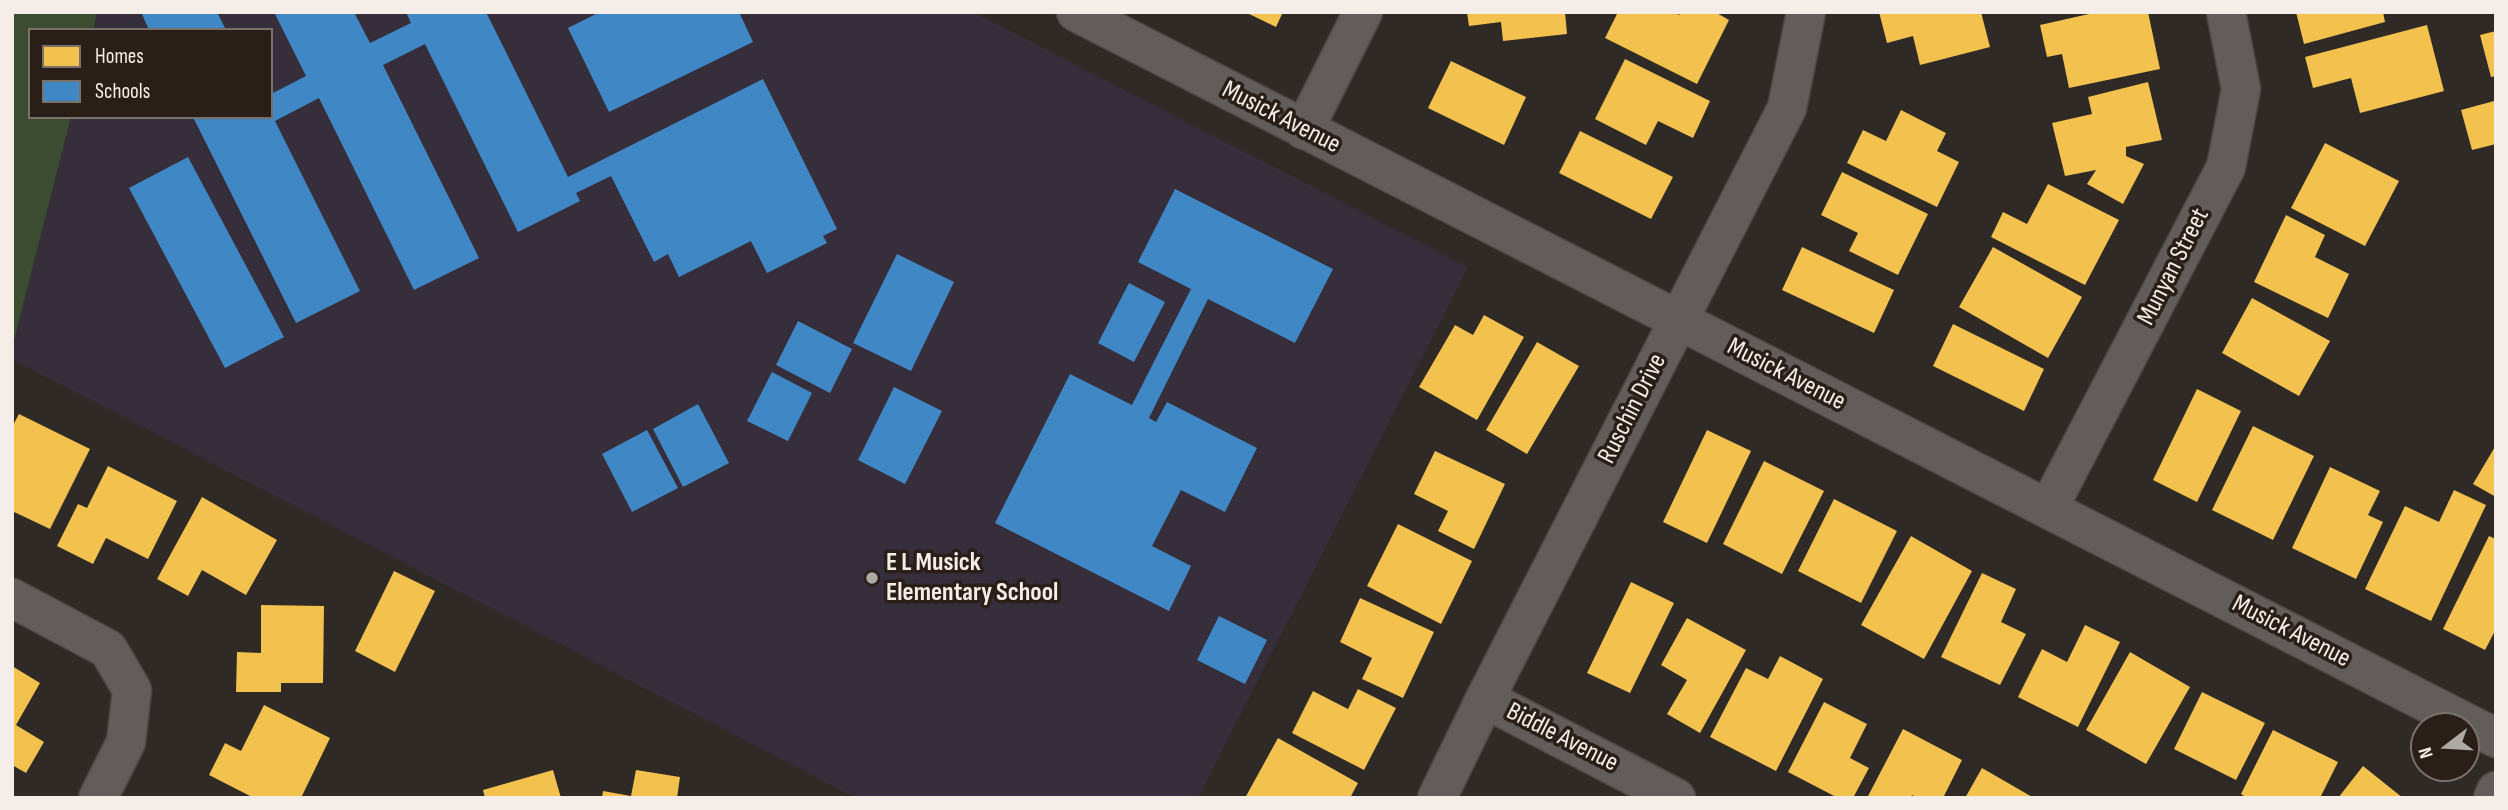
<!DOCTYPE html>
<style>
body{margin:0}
#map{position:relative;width:2508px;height:810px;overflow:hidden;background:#2f2a26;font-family:"Sofia Sans Condensed",sans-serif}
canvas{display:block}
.frame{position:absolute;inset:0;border:14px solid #f4ede8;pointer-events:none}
.legend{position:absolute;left:28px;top:28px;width:245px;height:91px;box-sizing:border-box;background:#291f18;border:2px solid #7a716b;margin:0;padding:9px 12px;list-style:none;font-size:21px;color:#f4ede8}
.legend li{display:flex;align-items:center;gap:14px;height:35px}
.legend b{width:35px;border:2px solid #7a716b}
.north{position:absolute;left:2410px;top:712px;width:70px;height:70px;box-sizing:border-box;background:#291f18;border:2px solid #7a716b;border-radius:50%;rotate:253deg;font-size:19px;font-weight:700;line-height:28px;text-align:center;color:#f4ede8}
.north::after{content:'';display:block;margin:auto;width:24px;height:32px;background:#afa9a4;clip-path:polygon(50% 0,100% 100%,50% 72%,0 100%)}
</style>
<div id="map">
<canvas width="2508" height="810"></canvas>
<div class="frame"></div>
<ul class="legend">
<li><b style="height:19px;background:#f2c14e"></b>Homes</li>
<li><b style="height:19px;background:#3f88c5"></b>Schools</li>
</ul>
<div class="north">N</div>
</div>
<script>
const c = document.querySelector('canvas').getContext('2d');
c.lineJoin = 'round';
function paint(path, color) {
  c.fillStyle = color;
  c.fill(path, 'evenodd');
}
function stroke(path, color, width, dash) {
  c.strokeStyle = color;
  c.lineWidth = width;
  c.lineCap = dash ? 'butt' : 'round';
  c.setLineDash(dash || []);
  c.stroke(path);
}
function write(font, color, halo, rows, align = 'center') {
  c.font = font + ' "Sofia Sans Condensed",sans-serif';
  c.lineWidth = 7;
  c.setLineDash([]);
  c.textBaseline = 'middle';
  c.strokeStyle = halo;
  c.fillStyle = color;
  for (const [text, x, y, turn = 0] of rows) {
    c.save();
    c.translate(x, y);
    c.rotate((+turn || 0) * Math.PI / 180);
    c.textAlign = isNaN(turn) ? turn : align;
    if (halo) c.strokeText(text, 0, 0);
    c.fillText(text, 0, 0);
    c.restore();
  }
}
paint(new Path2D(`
 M97,12H973L1468,267L1198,798H856L12,359V348L71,117H271V30H93Z`), '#372e3b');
paint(new Path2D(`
 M12,12H97L93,30H30V117H71L12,348Z`), '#3b4c31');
paint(new Path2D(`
 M1245,12H1283L1276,27Z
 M1467,12H1565L1567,34L1503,41L1501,22L1469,26Z
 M1618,12H1674L1679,15L1681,12H1715L1729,20L1697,84L1605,38Z
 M1879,12H1981L1990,47L1920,65L1913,36L1887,43Z
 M2098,12H2148L2160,69L2069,88L2062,54L2047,57L2040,25Z
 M2296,12H2383L2385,22L2304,44Z
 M2427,25L2444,91L2360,113L2351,78L2313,88L2305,57Z
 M2496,31V76L2491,77L2480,35Z
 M1625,59L1710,101L1693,138L1658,121L1646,145L1595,119Z
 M1451,61L1526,97L1504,145L1428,108Z
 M2148,82L2162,140L2126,147V156L2144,164L2123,204L2087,184L2096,170L2065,176L2052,123L2092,114L2088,97Z
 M2494,101L2496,144L2472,150L2461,110Z
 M1901,110L1946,133L1937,151L1959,162L1937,207L1847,163L1863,130L1886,141Z
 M1580,131L1673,177L1651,219L1559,173Z
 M2325,143L2399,181L2365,246L2291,208Z
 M1842,172L1928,214L1898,275L1849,251L1858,233L1821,215Z
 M2048,184L2119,220L2085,285L1991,237L2003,212L2027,224Z
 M2286,215L2325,235L2315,257L2349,274L2328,318L2254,282Z
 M1802,247L1894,290L1874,333L1782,290Z
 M1993,247L2082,297L2048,358L1959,307Z
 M2252,298L2330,341L2299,396L2222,353Z
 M1484,315L1524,337L1477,420L1419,387L1455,325L1473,335Z
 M1953,324L2044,369L2024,411L1933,366Z
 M1537,342L1579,366L1527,454L1486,430Z
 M2197,389L2241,411L2197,502L2153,480Z
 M19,414L90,449L50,529L12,511V427Z
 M2253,426L2314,456L2273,540L2212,510Z
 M1707,430L1751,451L1707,543L1663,522Z
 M2496,445V497L2473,484Z
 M1435,451L1505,484L1474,549L1438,531L1448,511L1414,494Z
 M1764,461L1824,491L1782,574L1723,544Z
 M108,466L177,501L148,559L106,538L93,564L57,546L78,504L87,508Z
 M2330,467L2380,491L2368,515L2383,522L2356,579L2292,548Z
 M2454,490L2486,505L2431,621L2365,589L2405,506L2439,522Z
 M202,497L277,540L246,595L202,570L188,596L157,579Z
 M1834,499L1897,531L1861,603L1798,571Z
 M1398,524L1472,561L1441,624L1367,586Z
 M1911,536L1972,571L1924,659L1861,625Z
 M2489,536L2496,539V629L2485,650L2443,629Z
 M394,571L435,591L395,672L355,651Z
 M1982,573L2016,589L2001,622L2026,634L2000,685L1941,657Z
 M1631,582L1674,603L1630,693L1587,673Z
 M1360,598L1434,632L1403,698L1362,679L1372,658L1340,642Z
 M261,605L324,606L323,683H281V692H236L237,652L261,653Z
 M1687,618L1746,650L1700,733L1667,714L1687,680L1661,665Z
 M2085,625L2120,642L2078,727L2018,697L2042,649L2067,662Z
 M2130,652L2190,687L2146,764L2086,730Z
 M1780,656L1823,679L1776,771L1710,737L1746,668L1768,679Z
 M12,666L40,683L16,725L44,742L26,773L12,765Z
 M1358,689L1396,708L1364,770L1292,733L1313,691L1348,709Z
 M2202,692L2265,723L2236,780L2174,749Z
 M1824,702L1867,724L1850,758L1869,768L1853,798H1838L1788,772Z
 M264,705L330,738L301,798H254L209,775L225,743L241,751Z
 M1903,729L1962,760L1943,798H1918L1912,795L1911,798H1867Z
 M2273,730L2338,762L2320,798H2247L2241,794Z
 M1278,738L1358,783L1350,798H1245Z
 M2363,766L2403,798H2338Z
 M1982,768L2034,798H1965Z
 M553,770L561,798H485L483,790Z
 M636,770L680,777L677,798H602L603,791L631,796Z`), '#f2c14e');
paint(new Path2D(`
 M141,12H217L226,30H149Z
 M274,12H354L370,43L411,23L406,12H486L568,177L763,79L837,229L823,236L827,243L767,273L751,241L679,277L668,254L654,262L611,176L576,193L580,201L518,232L425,44L383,65L479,258L414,290L319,98L275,121L360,291L296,323L193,117H271V94L306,76Z
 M600,12H739L753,42L609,112L568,28Z
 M188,157L284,337L225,368L129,188Z
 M1175,189L1333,269L1295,343L1208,299L1149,418L1156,422L1167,402L1257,448L1225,512L1181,490L1152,546L1191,566L1169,611L995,523L1070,374L1132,405L1191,289L1138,262Z
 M897,254L954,282L911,371L853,343Z
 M1129,283L1165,302L1134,362L1098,343Z
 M798,321L852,349L830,393L776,365Z
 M772,372L812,393L788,441L747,421Z
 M894,387L942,411L905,484L858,460Z
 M698,404L729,463L683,487L653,429Z
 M647,430L678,488L632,512L602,454Z
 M1219,616L1267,640L1245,684L1197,660Z`), '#3f88c5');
const street = new Path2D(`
 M1076,12C1548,256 2024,494 2496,738
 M1304,130L1363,12
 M2049,507L2226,167L2241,89L2226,12
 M12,598L108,649L132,690L126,742L98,798
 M1485,699L1676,798
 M1437,798L1485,699L1787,108L1806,12
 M2493,798L2496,791`);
stroke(street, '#4b4743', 41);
stroke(street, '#625c5a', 38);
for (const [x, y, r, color] of [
 [872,578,7,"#afa9a4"]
]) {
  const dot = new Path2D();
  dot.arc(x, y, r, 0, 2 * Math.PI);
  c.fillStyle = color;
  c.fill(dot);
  stroke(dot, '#291f18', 2.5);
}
write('26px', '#f4ede8', '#291f18', [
 ["Musick Avenue",1281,118,27],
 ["Munyan Street",2174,267,-63],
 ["Musick Avenue",1786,375,27],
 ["Ruschin Drive",1633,409,-63],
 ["Musick Avenue",2291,632,27],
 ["Biddle Avenue",1562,738,27]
]);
write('bold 26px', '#f4ede8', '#291f18', [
 ["E L Musick",886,563],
 ["Elementary School",886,593]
], 'left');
</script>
